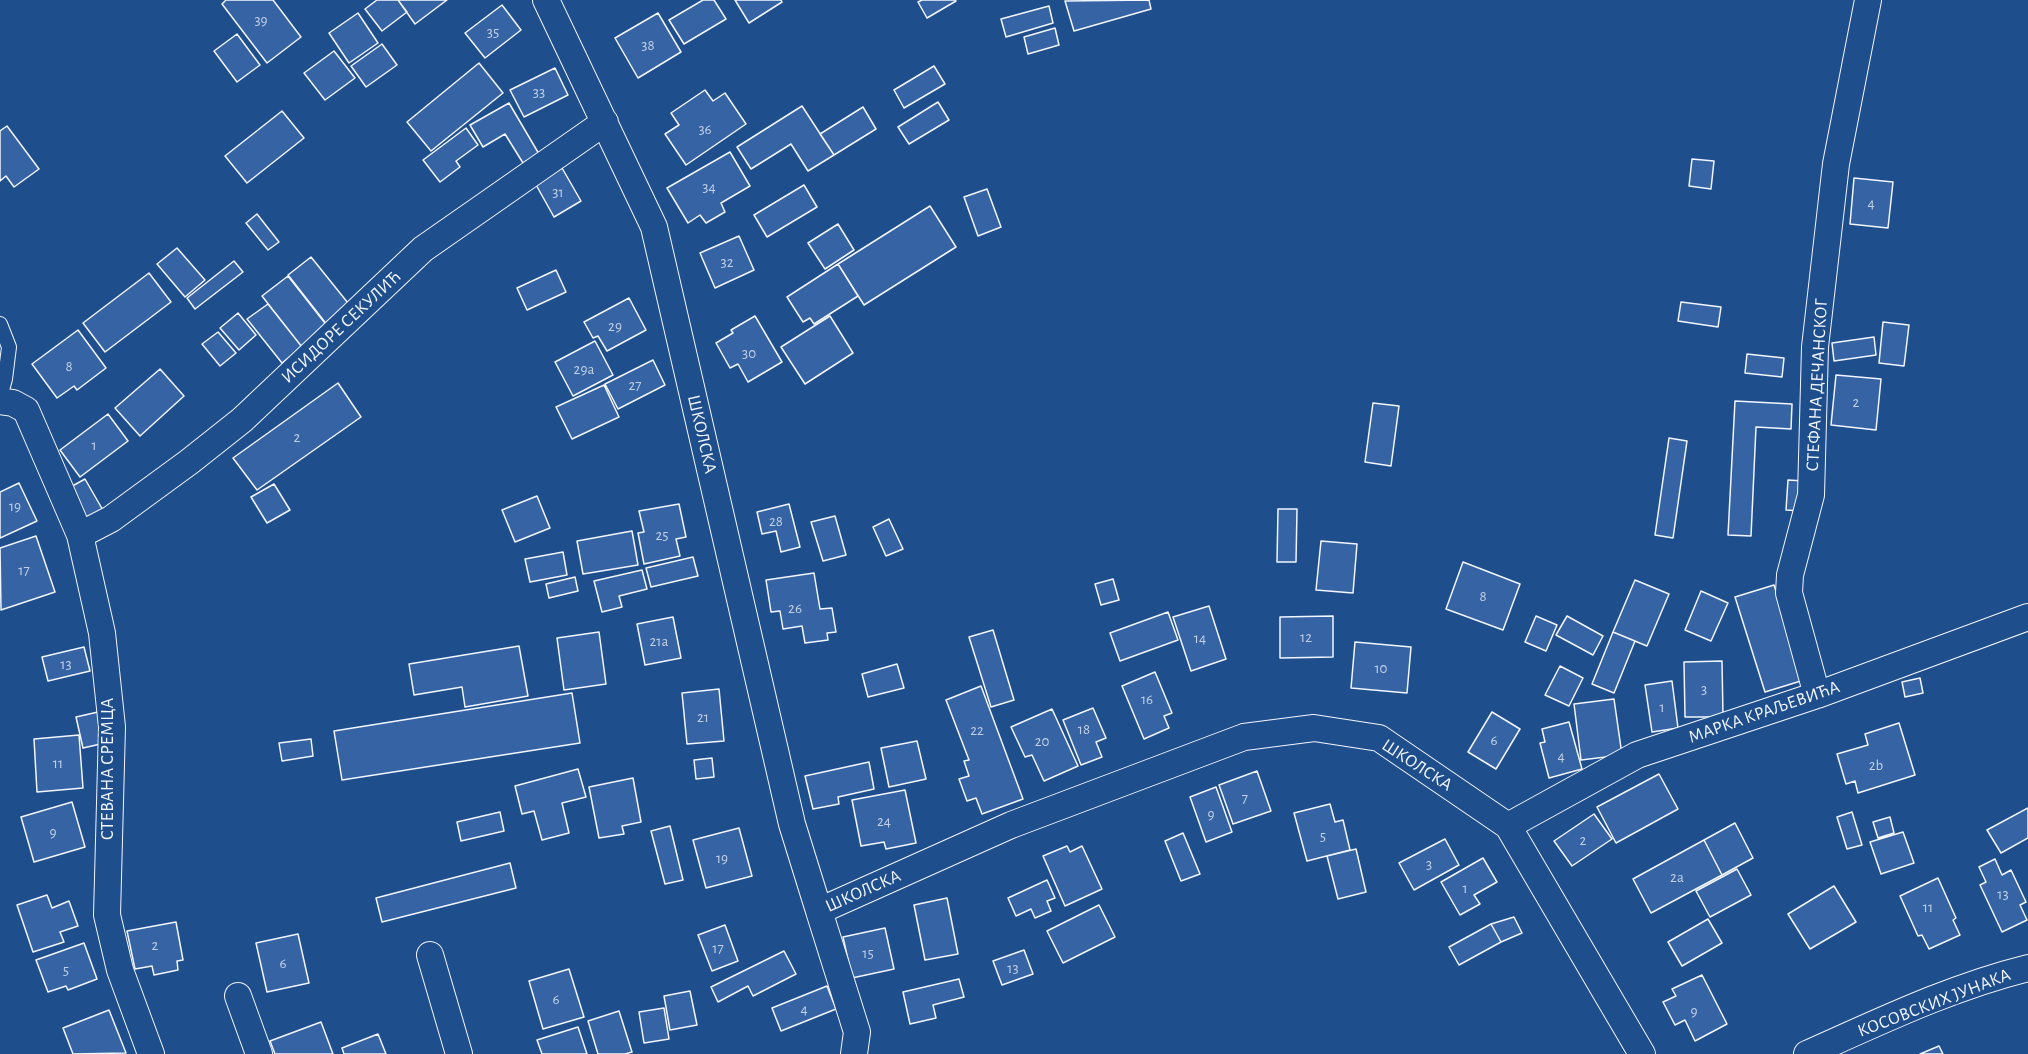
<!DOCTYPE html>
<meta charset="utf-8">
<style>
body{margin:0}
canvas{display:block;background:#1f4e8c}
</style>
<canvas width="2028" height="1054"></canvas>
<script>
const c = document.querySelector('canvas').getContext('2d');
c.lineJoin = 'round';
function paint(path, color) {
  c.fillStyle = color;
  c.fill(path, 'evenodd');
}
function stroke(path, color, width, dash) {
  c.strokeStyle = color;
  c.lineWidth = width;
  c.lineCap = dash ? 'butt' : 'round';
  c.setLineDash(dash || []);
  c.stroke(path);
}
function write(font, color, halo, rows, align = 'center') {
  c.font = font + ' "Alegreya Sans",sans-serif';
  c.lineWidth = 4.5;
  c.setLineDash([]);
  c.textBaseline = 'middle';
  c.strokeStyle = halo;
  c.fillStyle = color;
  for (const [text, x, y, turn = 0] of rows) {
    c.save();
    c.translate(x, y);
    c.rotate((+turn || 0) * Math.PI / 180);
    c.textAlign = isNaN(turn) ? turn : align;
    if (halo) c.strokeText(text, 0, 0);
    c.fillText(text, 0, 0);
    c.restore();
  }
}
const building = new Path2D(`
 M226,0H273L301,37L267,63L222,4Z
 M377,0H398L407,12L382,31L365,9Z
 M398,0H447L415,24Z
 M703,0H714L726,19L684,44L669,20Z
 M735,0H781L782,2L749,23Z
 M922,0H955L956,1L927,18L918,2Z
 M1149,0L1151,9L1074,31L1065,1Z
 M502,5L521,30L485,58L465,33Z
 M1049,6L1053,23L1006,37L1001,19Z
 M358,13L378,43L349,63L329,33Z
 M658,13L681,52L638,78L615,38Z
 M1055,28L1059,45L1028,54L1024,37Z
 M237,34L260,65L237,82L214,51Z
 M382,44L397,65L366,87L351,66Z
 M334,51L355,78L325,100L304,73Z
 M479,63L503,93L431,151L407,122Z
 M934,66L945,84L904,108L894,90Z
 M555,68L568,95L524,117L510,90Z
 M705,90L713,101L725,93L746,124L686,165L665,134L679,125L671,113Z
 M938,102L949,120L909,144L898,127Z
 M509,103L539,154L523,163L505,134L483,147L470,125Z
 M802,106L834,155L808,171L791,144L751,169L737,147Z
 M863,107L876,129L834,155L820,134Z
 M282,111L304,138L247,183L225,156Z
 M7,126L39,169L14,187L6,176L0,181V131Z
 M466,128L478,145L456,161L460,167L440,182L423,160Z
 M730,152L750,186L721,203L725,212L706,223L700,215L688,223L667,188Z
 M1692,159L1714,161L1711,189L1689,186Z
 M562,168L581,201L554,217L535,183Z
 M1854,178L1893,182L1888,228L1850,224Z
 M804,185L817,207L767,237L754,215Z
 M987,189L1001,227L978,236L964,197Z
 M930,206L956,247L864,305L838,264Z
 M257,214L279,242L268,250L246,223Z
 M838,224L854,250L825,269L808,243Z
 M739,236L754,270L715,288L700,253Z
 M177,248L205,280L185,297L157,264Z
 M311,257L352,308L328,326L288,275Z
 M234,261L243,272L195,309L187,298Z
 M838,264L858,296L814,324L810,318L803,322L787,297Z
 M556,270L566,292L527,310L517,288Z
 M149,273L171,302L105,352L83,323Z
 M288,276L328,327L302,347L262,296Z
 M629,298L646,330L607,351L598,336L593,338L584,322Z
 M1681,302L1721,307L1718,327L1678,321Z
 M268,304L302,347L282,363L247,319Z
 M238,313L256,335L239,350L220,328Z
 M755,316L782,362L748,382L738,364L730,368L716,343L733,333L731,330Z
 M830,316L853,353L805,384L781,347Z
 M1883,322L1909,325L1904,366L1879,363Z
 M78,330L106,368L77,390L74,386L57,398L32,364Z
 M218,332L236,353L220,366L202,344Z
 M1874,337L1876,355L1834,361L1832,343Z
 M595,341L613,375L573,396L555,362Z
 M1747,354L1784,358L1782,377L1745,373Z
 M653,360L665,385L618,409L605,384Z
 M160,369L184,396L140,436L115,408Z
 M1836,375L1881,379L1876,430L1831,425Z
 M338,383L361,417L257,490L233,458Z
 M604,385L619,417L572,439L556,407Z
 M1735,401L1792,404L1791,429L1756,427L1751,536L1728,535Z
 M1373,403L1399,406L1391,466L1365,462Z
 M108,414L128,441L80,477L60,450Z
 M1669,438L1687,441L1673,538L1655,535Z
 M85,479L104,512L85,522L67,489Z
 M1788,480L1804,481L1802,511L1786,510Z
 M19,483L37,521L0,538V492Z
 M274,484L290,510L267,523L251,497Z
 M537,496L550,528L515,542L502,510Z
 M679,504L686,537L676,539L680,556L644,564L638,533L644,532L639,511Z
 M789,504L800,547L781,552L776,531L762,534L757,512Z
 M1278,509H1297L1296,562H1277Z
 M835,516L846,555L823,561L811,522Z
 M889,519L903,549L886,556L873,527Z
 M632,531L638,565L583,574L577,541Z
 M36,536L55,592L1,610L0,548Z
 M1321,541L1357,544L1353,593L1316,590Z
 M563,552L567,575L530,582L525,559Z
 M693,557L698,576L651,587L646,568Z
 M1463,562L1520,584L1503,630L1446,609Z
 M642,570L647,589L619,596L622,607L602,612L594,581Z
 M814,573L820,609L832,608L836,632L827,633L828,640L805,643L802,626L783,629L780,611L771,612L766,580Z
 M575,577L578,591L549,598L546,584Z
 M1113,579L1119,600L1101,605L1095,584Z
 M1635,580L1669,594L1647,646L1613,632Z
 M1774,585L1804,680L1765,692L1735,597Z
 M1701,591L1728,603L1711,641L1685,630Z
 M1209,606L1226,659L1191,671L1173,617Z
 M1168,612L1178,640L1120,661L1110,633Z
 M1333,616V657L1280,658V617Z
 M1536,616L1557,625L1546,651L1525,642Z
 M1567,616L1603,636L1593,655L1556,635Z
 M673,617L681,658L645,665L637,624Z
 M993,630L1014,700L991,707L969,637Z
 M599,632L606,684L564,690L557,638Z
 M1613,632L1635,641L1614,693L1592,684Z
 M1355,642L1411,647L1407,693L1351,688Z
 M519,646L528,696L465,707L462,687L414,695L409,664Z
 M84,647L90,671L48,681L42,657Z
 M1722,661L1723,717H1685L1684,662Z
 M897,664L904,688L868,697L862,674Z
 M1560,666L1583,678L1569,706L1545,695Z
 M1155,672L1172,713L1164,716L1169,728L1144,739L1122,686Z
 M1920,678L1923,693L1905,697L1902,682Z
 M1672,681L1678,728L1652,732L1645,685Z
 M981,686L1023,799L982,814L976,798L967,801L959,779L969,776L964,761L969,760L946,700Z
 M719,689L724,741L687,744L682,693Z
 M572,693L580,743L342,780L334,731Z
 M1614,699L1622,755L1581,760L1574,704Z
 M1093,708L1106,738L1096,742L1102,757L1081,765L1063,720Z
 M1052,709L1078,766L1044,781L1032,755L1025,757L1011,727Z
 M98,712L105,743L83,748L76,717Z
 M1492,712L1520,729L1496,769L1468,752Z
 M1569,722L1582,769L1549,778L1540,743L1545,742L1542,729Z
 M1899,723L1915,775L1858,793L1855,781L1846,784L1837,754L1868,745L1865,734Z
 M79,735L83,788L37,792L34,739Z
 M311,739L313,756L282,761L279,743Z
 M917,741L926,779L889,787L881,748Z
 M712,758L714,777L696,779L694,760Z
 M869,762L874,789L838,797L839,804L813,809L805,776Z
 M578,769L586,797L562,803L569,833L542,840L534,811L522,814L515,786Z
 M1257,771L1271,811L1233,824L1219,785Z
 M1659,774L1678,809L1616,843L1597,807Z
 M633,778L641,822L622,826L624,834L599,838L589,787Z
 M1216,787L1232,832L1206,842L1190,797Z
 M905,790L916,843L886,849L884,842L861,846L852,800Z
 M72,802L85,847L34,862L21,817Z
 M1330,804L1335,822L1343,820L1350,850L1307,861L1294,813Z
 M2028,808V838L2001,853L1987,830Z
 M500,812L504,831L461,841L457,822Z
 M1852,812L1862,845L1847,849L1837,817Z
 M1594,814L1612,839L1572,866L1554,841Z
 M1890,817L1894,833L1878,838L1873,822Z
 M1735,823L1753,858L1722,875L1704,840Z
 M670,826L683,880L665,884L651,831Z
 M739,828L752,876L706,888L693,840Z
 M1903,832L1914,863L1881,874L1870,842Z
 M1183,833L1200,874L1181,881L1165,841Z
 M1445,839L1459,865L1414,890L1399,863Z
 M1704,840L1722,875L1651,913L1633,879Z
 M1067,846L1070,852L1082,846L1102,889L1065,906L1043,856Z
 M1356,849L1366,892L1338,899L1327,856Z
 M1483,858L1497,882L1474,895L1480,904L1460,915L1441,882Z
 M1995,859L2002,875L2011,870L2026,902L2020,905L2027,920L2002,932L1980,885L1986,882L1979,867Z
 M510,863L516,888L382,922L376,898Z
 M1737,869L1751,895L1710,917L1696,891Z
 M1938,878L1956,918L1953,920L1960,935L1929,949L1922,935L1918,936L1900,896Z
 M1047,880L1055,898L1047,901L1051,911L1035,918L1031,909L1016,916L1008,898Z
 M1834,886L1856,922L1810,949L1788,914Z
 M47,895L52,908L69,901L78,926L60,932L64,942L33,952L17,905Z
 M947,898L958,954L925,960L914,905Z
 M1099,905L1115,937L1063,963L1047,931Z
 M1514,917L1522,933L1501,942L1491,924Z
 M1708,919L1722,943L1682,966L1668,942Z
 M176,922L183,960L177,961L178,970L154,975L152,966L135,969L127,931Z
 M1491,924L1501,942L1459,965L1449,947Z
 M725,925L738,961L712,971L698,935Z
 M885,928L894,969L852,978L843,937Z
 M298,934L309,983L267,992L256,943Z
 M84,943L97,979L68,990L66,986L48,992L36,960Z
 M1024,950L1033,974L1002,985L993,961Z
 M784,951L796,974L753,996L748,986L718,1002L711,987Z
 M569,969L584,1017L543,1029L529,981Z
 M1702,975L1727,1024L1695,1041L1685,1020L1675,1025L1663,1002L1676,996L1672,989Z
 M959,979L964,997L933,1005L936,1018L910,1024L903,992Z
 M827,986L836,1009L781,1031L772,1008Z
 M690,991L697,1025L670,1030L664,996Z
 M664,1008L669,1039L644,1043L639,1012Z
 M109,1010L126,1053L73,1054L63,1028Z
 M619,1011L632,1052L625,1054H598L588,1021Z
 M321,1022L333,1054H275L270,1041Z
 M578,1027L587,1054H542L537,1040Z
 M378,1034L386,1054H344L342,1048Z
 M1939,1046L1943,1054H1920Z`);
paint(building, '#3563a3');
stroke(building, '#f2f6ff', 1.5);
const service = new Path2D(`
 M0,324L9,347L5,379L0,397`);
const minor = new Path2D(`
 M546,0L654,227L792,824L819,911L1011,825L1244,737L1314,728L1379,738L1508,826L1642,1054
 M0,401L13,403L26,410L80,535L102,633L112,727L107,915L120,970L151,1054
 M80,535L111,519L189,462L242,420L423,249L605,122
 M1817,695L1789,593L1790,575L1811,495L1815,347L1836,164L1868,0
 M1508,826L1637,755L1817,695L2028,617
 M819,911L857,1032L854,1054
 M430,955L459,1054
 M238,996L259,1054
 M1807,1054C1879,1022 1951,987 2028,968`);
stroke(service, '#f2f6ff', 16);
stroke(minor, '#f2f6ff', 28);
stroke(service, '#1f4e8c', 14);
stroke(minor, '#1f4e8c', 26);
write('15px', '#c3d1e8', null, [
 ["39",261,20],
 ["35",493,32],
 ["38",648,45],
 ["33",539,92],
 ["36",705,129],
 ["34",709,187],
 ["31",558,192],
 ["4",1871,203],
 ["32",727,262],
 ["29",615,326],
 ["30",749,353],
 ["8",69,366],
 ["29a",584,369],
 ["27",635,385],
 ["2",1856,402],
 ["2",297,437],
 ["1",94,445],
 ["19",15,506],
 ["28",776,521],
 ["25",662,535],
 ["17",24,570],
 ["8",1483,596],
 ["26",795,608],
 ["12",1306,637],
 ["14",1200,638],
 ["21a",659,641],
 ["13",66,664],
 ["10",1381,668],
 ["3",1704,689],
 ["16",1147,699],
 ["1",1662,707],
 ["21",703,717],
 ["18",1084,729],
 ["22",977,730],
 ["6",1494,740],
 ["20",1042,741],
 ["4",1561,756],
 ["11",58,763],
 ["2b",1876,765],
 ["7",1245,798],
 ["9",1211,814],
 ["24",884,821],
 ["9",53,832],
 ["5",1323,836],
 ["2",1583,840],
 ["19",722,858],
 ["3",1429,864],
 ["2a",1677,877],
 ["1",1465,888],
 ["13",2003,894],
 ["11",1928,907],
 ["2",155,945],
 ["17",718,948],
 ["15",868,953],
 ["6",283,963],
 ["13",1013,968],
 ["5",66,970],
 ["6",556,999],
 ["4",804,1009],
 ["9",1694,1011]
]);
write('18px', '#f2f6ff', '#1f4e8c', [
 ["ИСИДОРЕ СЕКУЛИЋ",341,327,-43],
 ["СТЕФАНА ДЕЧАНСКОГ",1817,385,-87],
 ["ШКОЛСКА",702,434,77],
 ["МАРКА КРАЉЕВИЋА",1764,712,-19],
 ["ШКОЛСКА",1417,765,33],
 ["СТЕВАНА СРЕМЦА",108,769,-90],
 ["ШКОЛСКА",863,891,-24],
 ["КОСОВСКИХ ЈУНАКА",1934,1003,-21]
]);
</script>
